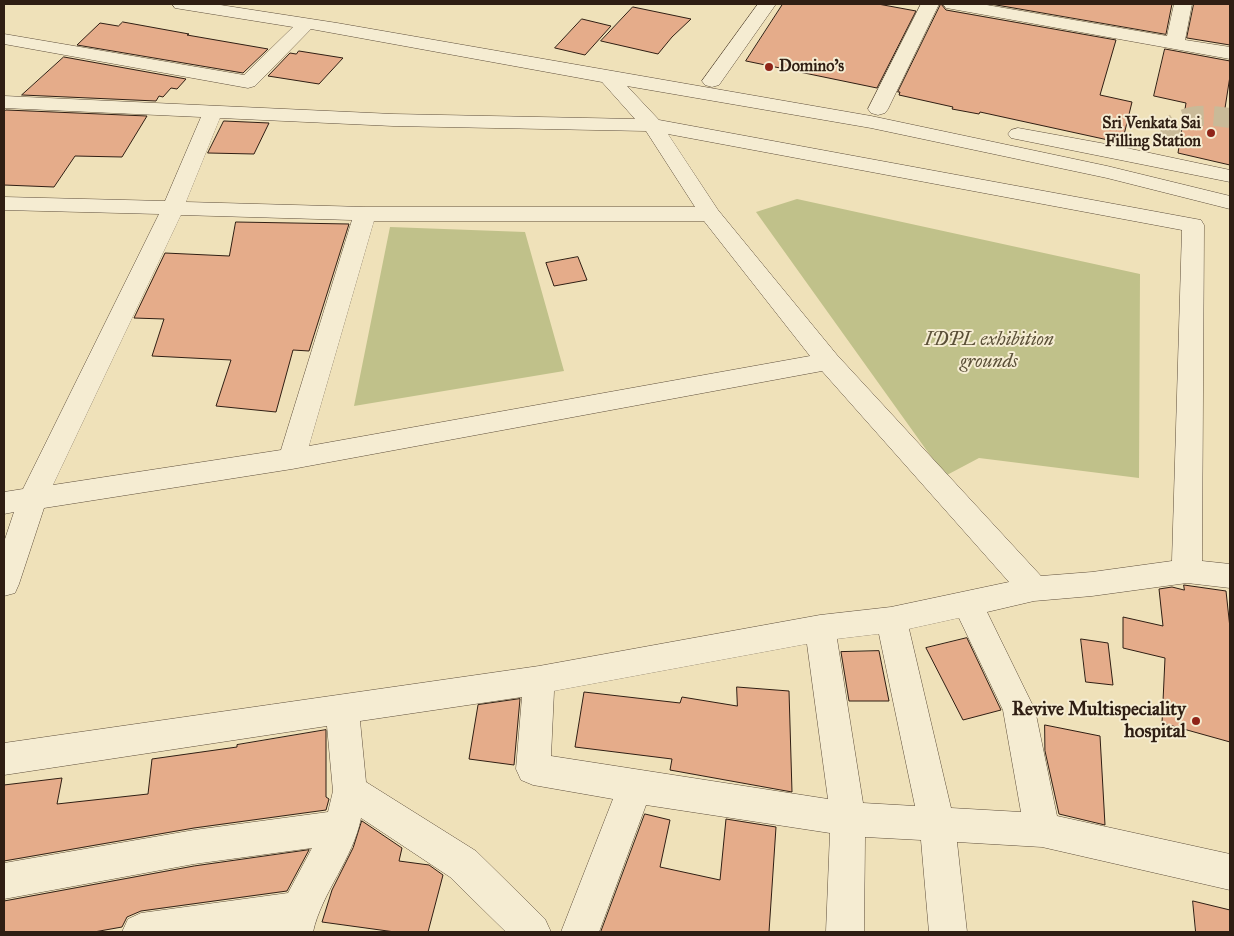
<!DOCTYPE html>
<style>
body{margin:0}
#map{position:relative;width:1234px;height:936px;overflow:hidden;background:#efe1b9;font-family:"IM FELL Great Primer",serif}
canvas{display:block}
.frame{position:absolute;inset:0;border:5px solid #2f1e13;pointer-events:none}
</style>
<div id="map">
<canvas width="1234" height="936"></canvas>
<div class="frame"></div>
</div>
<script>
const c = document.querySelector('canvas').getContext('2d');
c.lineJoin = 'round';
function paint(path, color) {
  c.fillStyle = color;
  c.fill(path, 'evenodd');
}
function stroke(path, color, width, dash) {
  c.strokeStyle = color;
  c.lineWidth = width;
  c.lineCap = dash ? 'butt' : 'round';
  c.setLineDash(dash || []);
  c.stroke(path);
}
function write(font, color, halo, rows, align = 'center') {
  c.font = font + ' "IM FELL Great Primer",serif';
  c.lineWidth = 4;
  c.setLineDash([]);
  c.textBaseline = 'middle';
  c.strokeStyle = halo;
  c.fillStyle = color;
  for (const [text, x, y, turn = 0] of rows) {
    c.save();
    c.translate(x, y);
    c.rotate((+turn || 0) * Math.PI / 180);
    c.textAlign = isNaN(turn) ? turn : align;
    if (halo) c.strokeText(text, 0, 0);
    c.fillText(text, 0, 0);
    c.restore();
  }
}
paint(new Path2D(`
 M797,199L1140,274L1139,478L979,458L945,476L756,212Z
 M390,227L525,232L564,371L354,406Z`), '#c0c18a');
const building = new Path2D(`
 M783,4H878L916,11L877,88L746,61Z
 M941,4L946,10L1116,40L1100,95L1132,102L1122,143L980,112L979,114L952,109L953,107L899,95L900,92H898Z
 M991,4H1172L1166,34Z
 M1194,4H1230V45L1187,38Z
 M633,7L691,19L672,37L658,54L601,41Z
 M582,19L611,26L585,55L555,48Z
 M123,22L189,34L187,35L268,49L243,73L77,45L100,23L118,26Z
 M1165,49L1230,61V76L1223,121L1230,123V165L1178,153L1186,103L1154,96Z
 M299,51L343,58L319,84L268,76L290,53L296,54Z
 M64,57L186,79L177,89L171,88L163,97L159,96L156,101L22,95Z
 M6,110L147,116L122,157L75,156L54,187L4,185V112Z
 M224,121L269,123L254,154L208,153Z
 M236,222L349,224L309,351L293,350L276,412L216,406L231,360L152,356L164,319L134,318L165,253L229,256Z
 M578,257L587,280L554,286L546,263Z
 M1184,585L1226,591L1230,628V742L1162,723L1165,658L1123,648V617L1163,626L1159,589L1172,587L1184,590Z
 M967,638L1001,710L963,720L926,648Z
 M1081,639L1108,643L1113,685L1086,682Z
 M879,651L889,701H849L841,652Z
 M737,687L789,691L792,792L670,770L672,759L575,747L584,692L680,703L682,697L737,706Z
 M520,699L514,765L469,759L478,705Z
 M1045,725L1100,736L1105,825L1059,814L1045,751Z
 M326,730V797L329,799L326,810L194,828L4,861V785L62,778L57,804L148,794L152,759L237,747V745Z
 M645,814L670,820L660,867L720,880L726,819L776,827L769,932H601Z
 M362,821L402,848L399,861L429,865L443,875L428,932H395L322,922L332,890L353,848Z
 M309,850L287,891L141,911L127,917L122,927L94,932H4V901L194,866Z
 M1193,901L1230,910V932H1196Z`);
paint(building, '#e5ac8a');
stroke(building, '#2f1e13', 1);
stroke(new Path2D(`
 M1169,141L1171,126C1189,113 1209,115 1230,118`), '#c9ba98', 20, [20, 10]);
const minor = new Path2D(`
 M172,4H214L337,23L871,116L1107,166L1230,196V209L1107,178L871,128L627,86L659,120L1201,220L1204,225L1202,561L1230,564V588L1187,583L1092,596L1034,601L987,612L1035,710L1057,816L1230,854V890L1042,847L957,842L967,932H929L921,840L865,837L864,932H826L830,833L646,805L599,932H561L613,799L533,785L521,780L516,769L522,697L360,721L366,782L476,851L545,919L551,932H506L450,877L361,818C353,859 322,892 313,932H122L128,919L141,913L288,893L312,848L194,864L4,899V863L194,830L328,812L333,791L327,726L4,775V743L539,666L820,615L891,607L1009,582L822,371L292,469L44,508L19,584L15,593L4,596V542L14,512L4,514V492L23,489L159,214L4,210V197L165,201L201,117L4,108V96L393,114L635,119L602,82L311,29L255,86L248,88L4,44V34L244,75L293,27L181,9L175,8ZM220,118L393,126L646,131L695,207H365L186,202ZM668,134L1182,230L1172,561L1092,572L1041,576L837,355L718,210ZM181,215L352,220L281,450L53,485ZM374,221H704L810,356L309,446ZM959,618L1003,710L1021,812L951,808L909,629ZM879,634L915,806L863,803L837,639ZM807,644L828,799L551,756L554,691Z
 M758,4H776L719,85L712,87L705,85L702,81Z
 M921,4H939L888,109L885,113L878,115L871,113L868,109Z
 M943,4H981L1167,36L1174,4H1192L1185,40L1230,47V59L952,9L946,8Z
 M1018,128L1117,146L1230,170V182L1011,138L1008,134L1011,130Z`);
stroke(minor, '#5f4f3c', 1);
paint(minor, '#f5ecd2');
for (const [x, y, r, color] of [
 [769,67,5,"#8f2418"],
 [1211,133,5,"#8f2418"],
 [1196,721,5,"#8f2418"]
]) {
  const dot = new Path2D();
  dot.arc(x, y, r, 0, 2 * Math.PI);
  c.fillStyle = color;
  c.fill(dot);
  stroke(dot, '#f5ecd2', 2);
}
write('bold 16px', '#2f1e13', '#f5ecd2', [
 ["Domino's",779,67],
 ["Sri Venkata Sai",1201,124,"right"],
 ["Filling Station",1201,142,"right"]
], 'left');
write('italic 19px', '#5a4f37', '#f5ecd2', [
 ["IDPL exhibition",989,340],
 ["grounds",989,362]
]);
write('bold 19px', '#2f1e13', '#f5ecd2', [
 ["Revive Multispeciality",1186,710],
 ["hospital",1186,732]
], 'right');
</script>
